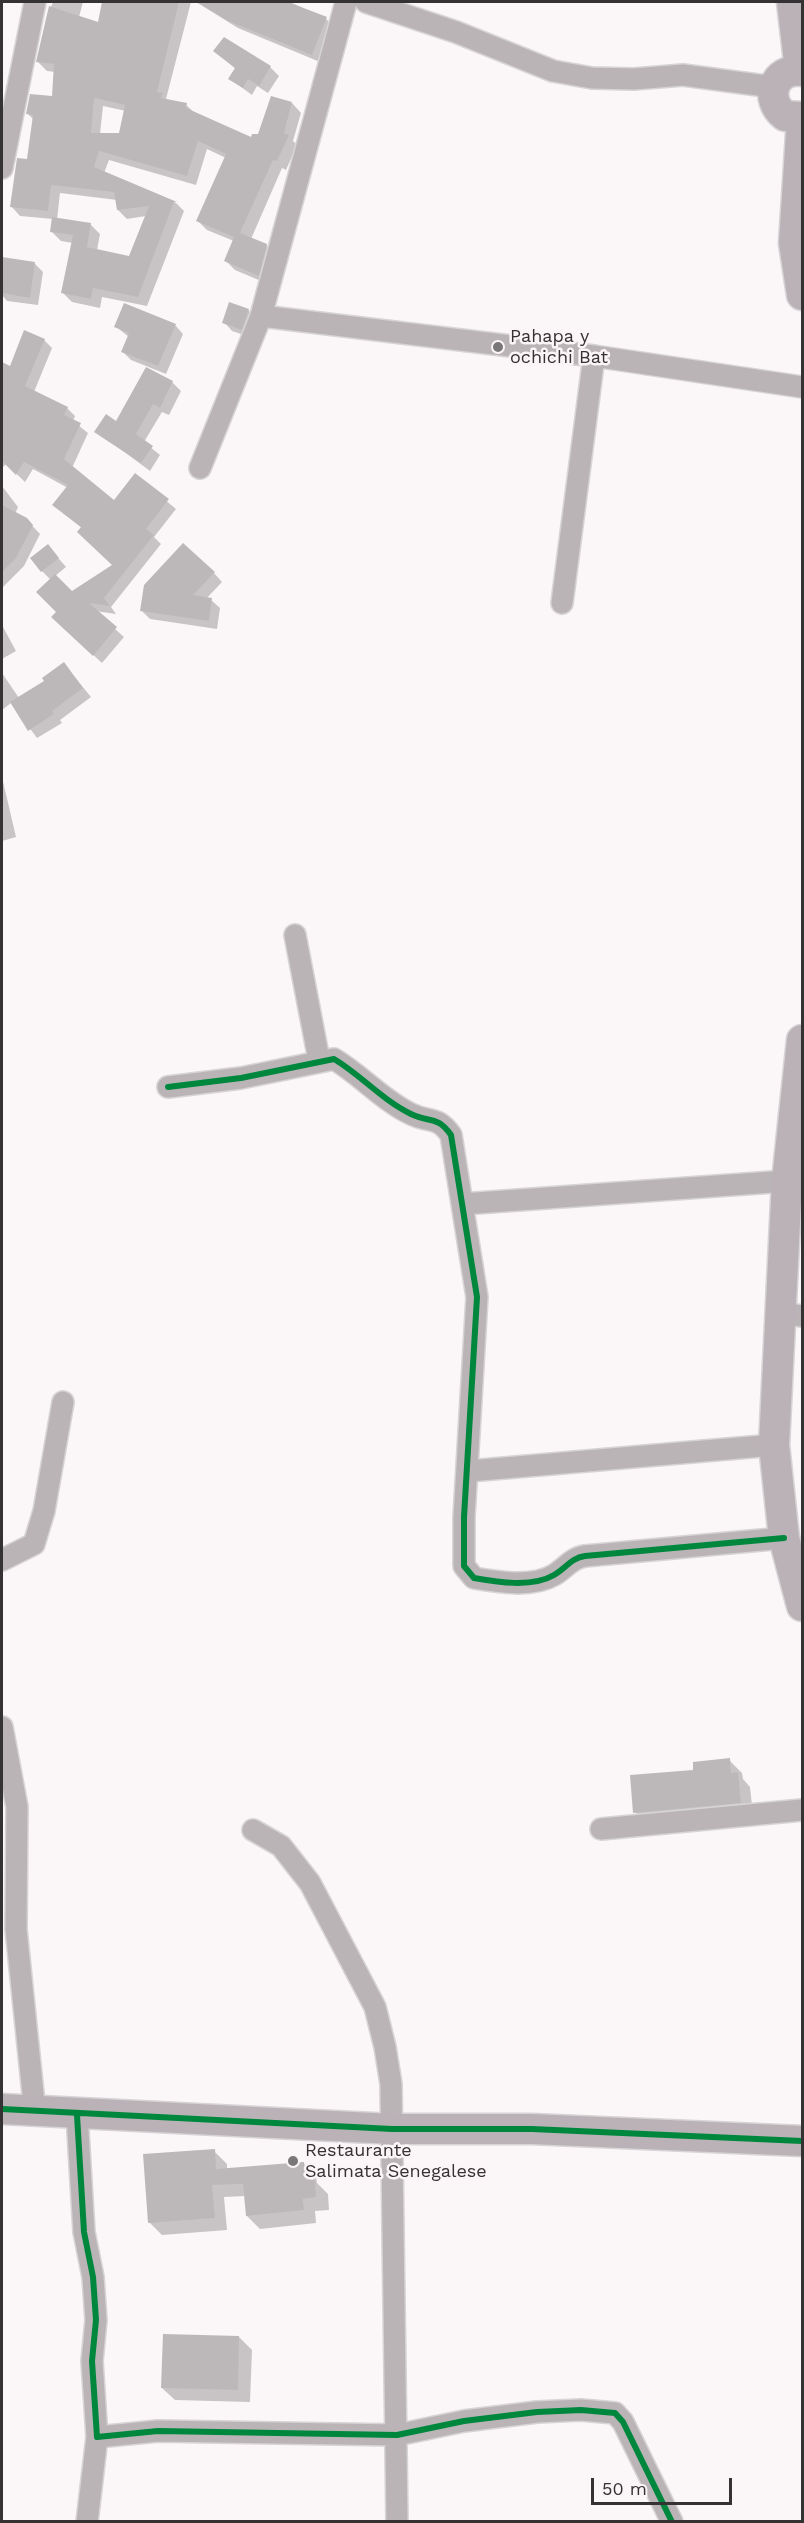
<!DOCTYPE html>
<style>
body{margin:0}
#map{position:relative;width:804px;height:2523px;overflow:hidden;background:#fbf6f8;font-family:"Work Sans",sans-serif}
canvas{display:block}
.frame{position:absolute;inset:0;border:3px solid #353233;pointer-events:none}
.scale{position:absolute;left:591px;top:2478px;width:141px;height:27px;box-sizing:border-box;border:3px solid #353233;border-top:0;padding-left:8px;font-size:18px;line-height:21px;white-space:nowrap;color:#353233;-webkit-text-stroke:4px #fcf5f8;paint-order:stroke}
</style>
<div id="map">
<canvas width="804" height="2523"></canvas>
<div class="frame"></div>
<div class="scale">50 m</div>
</div>
<script>
const c = document.querySelector('canvas').getContext('2d');
c.lineJoin = 'round';
function paint(path, color) {
  c.fillStyle = color;
  c.fill(path, 'evenodd');
}
function stroke(path, color, width, dash) {
  c.strokeStyle = color;
  c.lineWidth = width;
  c.lineCap = dash ? 'butt' : 'round';
  c.setLineDash(dash || []);
  c.stroke(path);
}
function write(font, color, halo, rows, align = 'center') {
  c.font = font + ' "Work Sans",sans-serif';
  c.lineWidth = 5;
  c.setLineDash([]);
  c.textBaseline = 'middle';
  c.strokeStyle = halo;
  c.fillStyle = color;
  for (const [text, x, y, turn = 0] of rows) {
    c.save();
    c.translate(x, y);
    c.rotate((+turn || 0) * Math.PI / 180);
    c.textAlign = isNaN(turn) ? turn : align;
    if (halo) c.strokeText(text, 0, 0);
    c.fillText(text, 0, 0);
    c.restore();
  }
}
paint(new Path2D(`
 M53,2H83L79,17L99,23L104,2H191L166,99L186,105L196,114L252,139L259,136L292,103L301,113L293,141L297,145L286,170L282,168L251,239L266,245L276,255L268,284L235,270L226,261L234,241L207,230L198,221L226,158L207,149L196,185L109,160L104,173L176,203L184,211L147,306L102,297L100,308L72,302L62,292L73,243L61,241L52,232L53,219L20,216L11,206L28,161L34,120L27,113L54,98L55,72L47,71L38,62L46,19ZM103,106L126,111L120,135L100,134ZM60,193L117,200L118,210L127,219L146,216L129,257L97,250L100,234L90,224L57,220Z
 M196,2H290L326,19L335,27L320,62L238,28Z
 M215,51L270,67L279,76L268,93L257,86L252,95L230,79L236,69Z
 M3,259L35,264L43,272L38,305L7,301L2,295Z
 M248,310L257,318L250,337L232,331L224,322Z
 M175,325L183,334L166,374L131,360L123,352L129,337L115,326Z
 M44,340L52,348L34,392L67,408L75,416L73,421L88,433L72,468L115,502L135,475L176,509L154,537L161,544L111,607L116,614L95,611L124,637L102,663L61,625L51,580L42,571L48,546L66,567L55,576L72,593L114,565L82,528L63,513L68,488L33,469L25,482L6,464L2,468V364L10,368Z
 M172,382L181,391L169,415L162,412L144,442L160,455L150,471L96,431L117,423Z
 M2,486L18,507L15,514L26,519L40,534L24,566L2,588Z
 M214,573L222,582L206,599L211,600L220,608L217,629L150,619L141,610Z
 M2,625L16,651L2,659Z
 M64,664L91,697L60,720L62,723L37,738L11,703L2,710V673L19,698L46,682Z
 M2,777L16,837L2,841Z
 M729,1760L742,1773L743,1779L750,1787L753,1815L648,1825L635,1812L695,1772Z
 M214,2151L227,2164V2170L303,2163L316,2176L317,2183L328,2194L329,2210L315,2211L316,2223L260,2229L247,2216L246,2196L224,2197L227,2230L162,2235L149,2222Z
 M239,2337L252,2350L250,2402L175,2400L162,2388Z`), '#0003');
paint(new Path2D(`
 M102,2H179L157,92L163,93L161,98L187,103L186,108L251,137L252,134H258L271,96L292,102L284,133L289,135L277,161L273,160L240,233L267,244L259,276L224,261L234,237L196,221L226,154L198,141L187,176L99,151L94,167L177,202H174L138,297L93,288L91,299L61,293L73,235L50,232L52,217L91,223L87,247L129,256L149,206L117,210L114,192L51,185L48,211L10,207L17,158L27,159L33,115L26,114L30,94L52,96L54,64L36,62L49,6L98,22ZM94,98L125,105L119,133H91Z
 M197,2H288L327,17L312,55L228,21Z
 M224,37L271,66L259,86L248,79L243,88L228,79L235,68L213,51Z
 M2,257L35,262L30,298L2,293Z
 M229,302L249,309L242,330L222,323Z
 M124,303L176,324L158,366L121,352L129,333L114,327Z
 M24,330L45,339L25,386L68,407L64,415L81,423L64,459L114,500L135,473L169,499L146,529L154,535L104,598L110,606L89,603L117,627L93,656L51,617L56,612L36,592L55,574L72,591L112,565L77,532L81,527L52,505L68,485L24,462L16,475L2,461V362L10,366Z
 M146,367L173,381L160,408L153,404L136,434L153,446L141,463L94,432L106,414L116,421Z
 M2,505L27,518L33,525L16,558L2,572Z
 M183,543L215,572L193,595L212,598L209,621L140,611L144,585Z
 M48,544L59,558L41,572L30,558Z
 M64,662L83,688L52,711L54,714L28,731L10,702L44,681L42,678Z
 M730,1758L731,1773L738,1772L741,1803L633,1813L630,1775L693,1770V1762Z
 M215,2149L216,2169L304,2162L306,2180H315L316,2197L303,2199L304,2210L246,2216L243,2184L212,2185L215,2218L148,2223L143,2154Z
 M163,2334L239,2336L238,2390L161,2388Z`), '#bcb8ba');
const street = new Path2D(`
 M366,2L456,32L553,71L592,78L634,79L683,75L773,87
 M2,168L35,2
 M261,316L594,356L802,387
 M200,468L261,316L346,2
 M562,603L594,356
 M295,935L319,1060
 M168,1087L241,1078L334,1059C361,1075 382,1100 411,1114C429,1123 437,1115 451,1135L477,1297L464,1517V1566L474,1578C497,1582 532,1588 554,1575C566,1568 571,1558 585,1556L784,1538
 M462,1204L787,1181
 M780,1313L802,1316
 M469,1471L774,1445
 M2,1560L34,1544L44,1511L63,1402
 M2,1727L17,1807L16,1929L35,2113
 M601,1829L802,1810
 M253,1830L281,1846L310,1883L375,2007L385,2047L391,2084L397,2522
 M77,2115L84,2232L93,2277L96,2320L92,2361L97,2437L158,2431L397,2435L464,2421L537,2412L581,2410L615,2413L623,2422L672,2522
 M87,2522L97,2437`);
const secondary = new Path2D(`
 M792,2L800,70
 M802,71C774,67 763,99 785,116L802,117
 M802,118L794,243L802,295
 M802,1040L787,1181L774,1445L784,1538L802,1606
 M2,2109L392,2129H532L802,2141`);
stroke(street, '#d7d4d5', 24);
stroke(secondary, '#d7d4d5', 33);
stroke(street, '#bab4b7', 21);
stroke(secondary, '#bab2b6', 30);
stroke(new Path2D(`
 M168,1087L241,1078L334,1059C361,1075 382,1100 411,1114C429,1123 437,1115 451,1135L477,1297L464,1517V1566L474,1578C497,1582 532,1588 554,1575C566,1568 571,1558 585,1556L784,1538
 M2,2109L392,2129H532L802,2141
 M77,2115L84,2232L93,2277L96,2320L92,2361L97,2437L158,2431L397,2435L464,2421L537,2412L581,2410L615,2413L623,2422L672,2522`), '#00873e', 6);
for (const [x, y, r, color] of [
 [498,347,6,"#7a7778"],
 [293,2161,6,"#7a7778"]
]) {
  const dot = new Path2D();
  dot.arc(x, y, r, 0, 2 * Math.PI);
  c.fillStyle = color;
  c.fill(dot);
  stroke(dot, '#fcf5f8', 2);
}
write('18px', '#353233', '#fcf5f8', [
 ["Pahapa y",510,337],
 ["ochichi Bat",510,358],
 ["Restaurante",305,2151],
 ["Salimata Senegalese",305,2172]
], 'left');
</script>
